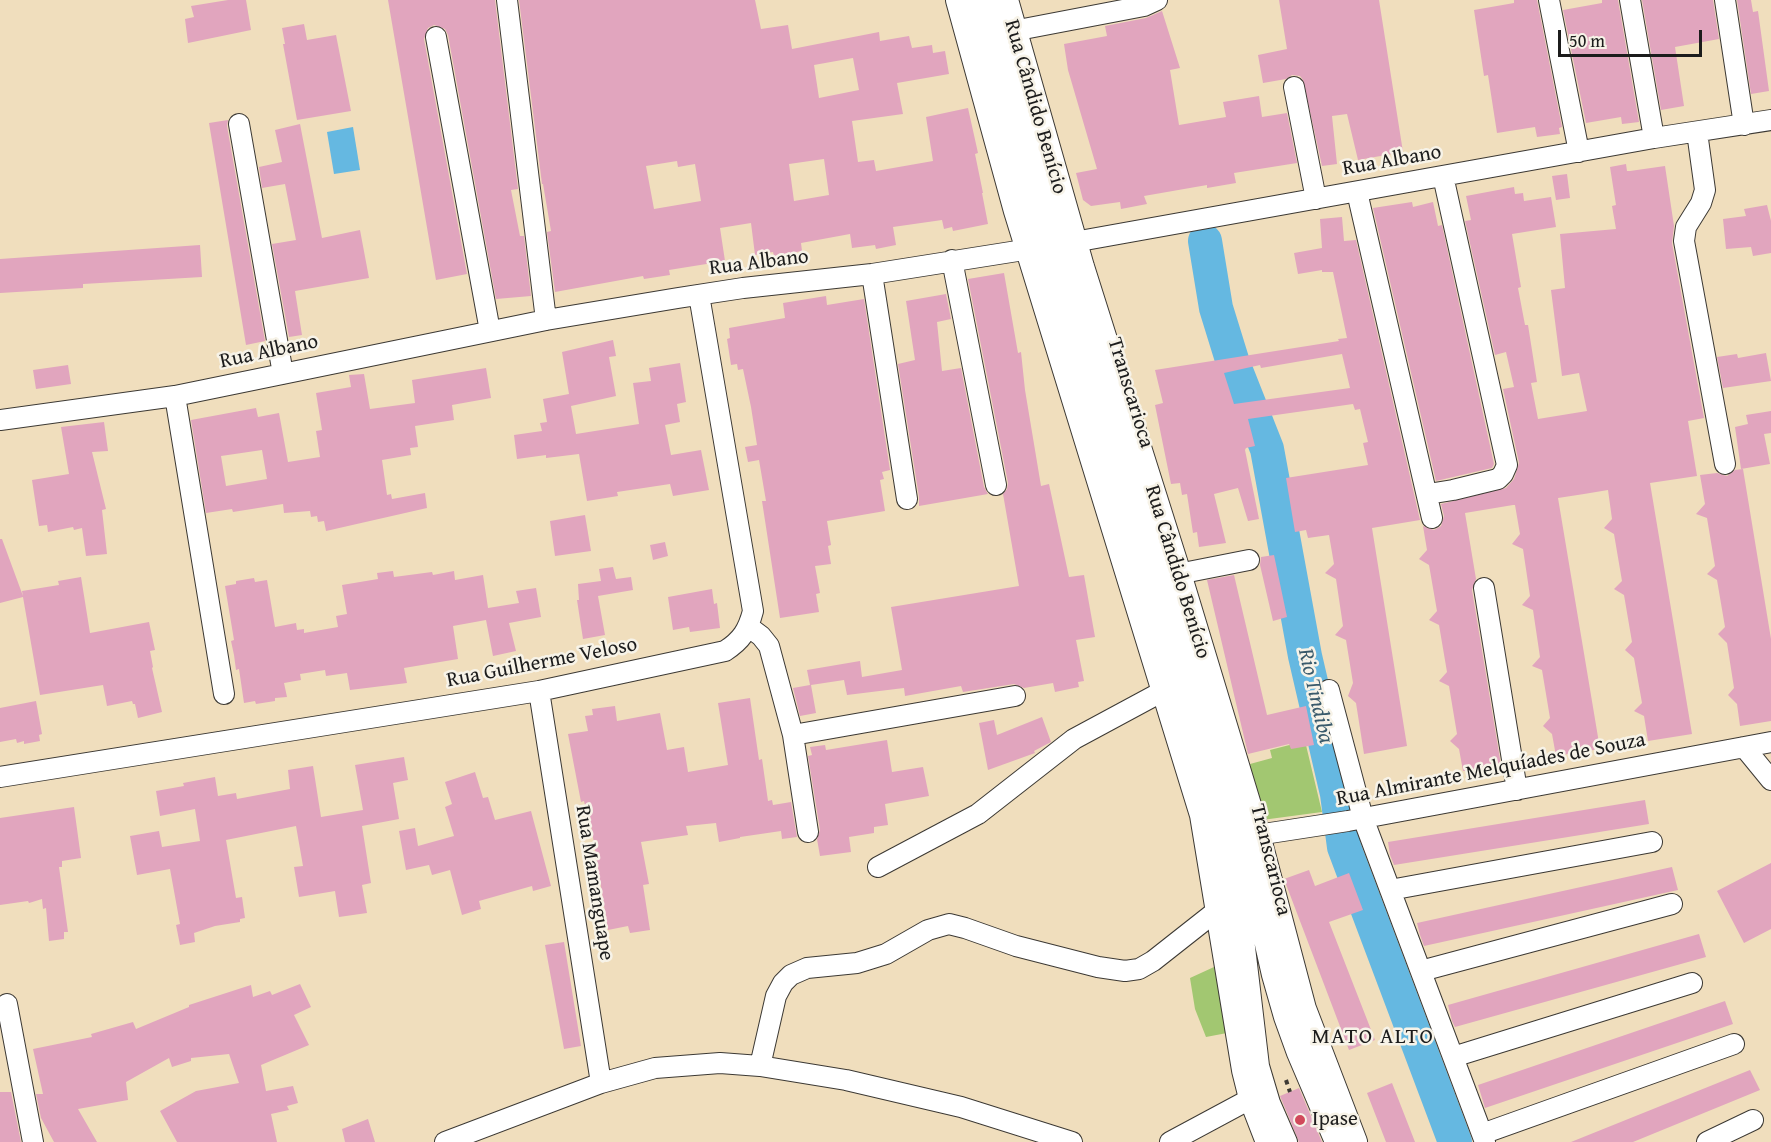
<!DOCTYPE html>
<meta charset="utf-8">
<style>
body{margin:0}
#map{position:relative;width:1771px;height:1142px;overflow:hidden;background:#f0debd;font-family:"Gentium Book Plus",serif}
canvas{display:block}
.scale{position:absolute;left:1558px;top:30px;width:144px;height:27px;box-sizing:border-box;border:3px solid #1c1c1c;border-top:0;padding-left:8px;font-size:18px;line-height:21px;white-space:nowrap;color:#1c1c1c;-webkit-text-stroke:4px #f7f3e8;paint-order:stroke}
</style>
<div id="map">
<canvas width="1771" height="1142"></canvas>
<div class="scale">50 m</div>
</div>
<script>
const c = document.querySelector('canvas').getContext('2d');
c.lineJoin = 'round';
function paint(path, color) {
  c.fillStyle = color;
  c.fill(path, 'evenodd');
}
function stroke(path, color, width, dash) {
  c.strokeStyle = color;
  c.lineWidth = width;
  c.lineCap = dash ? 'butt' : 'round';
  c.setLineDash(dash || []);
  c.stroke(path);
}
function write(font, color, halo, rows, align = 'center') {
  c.font = font + ' "Gentium Book Plus",serif';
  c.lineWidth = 5;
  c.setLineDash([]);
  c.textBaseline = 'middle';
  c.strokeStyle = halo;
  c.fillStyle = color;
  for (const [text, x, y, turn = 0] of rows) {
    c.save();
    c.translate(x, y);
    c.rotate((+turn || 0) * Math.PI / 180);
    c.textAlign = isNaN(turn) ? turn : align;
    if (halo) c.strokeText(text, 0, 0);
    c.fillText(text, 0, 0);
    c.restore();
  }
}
paint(new Path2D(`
 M1305,741L1322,812L1262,820L1250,764L1272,758L1270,750Z
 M1214,967L1227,1033L1206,1037L1195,1009L1190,978Z`), '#a2c771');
paint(new Path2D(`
 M353,127L360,170L334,174L327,132Z`), '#65b8e1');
stroke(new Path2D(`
 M1205,241L1216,308L1233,363L1267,449L1305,656L1337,794L1344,847L1455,1142`), '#65b8e1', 34);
paint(new Path2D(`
 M228,0H246L251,30L188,43L185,19L194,17L191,6Z
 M388,0H495L518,189L511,190L520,236H524L531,296L496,299L448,35L445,29L434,25L428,28L424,39L467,274L436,280Z
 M519,0H755L761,29L788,25L792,49L879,32L880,41L909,36L912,48L932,45L933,53L945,51L949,74L897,83L903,114L852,121L858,162L874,160L876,171L933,161L926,117L968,108L978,153L975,154L983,193H982L988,224L953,231L952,227L944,229L942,220L893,227L896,245L876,249L875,245L852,248L850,234L801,243L802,251L774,256L773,252L755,255L751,223L720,228L725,261L669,270L670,275L644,279L643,276L555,292L547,232L551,231L543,184H542ZM853,58L859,90L819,98L814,65ZM824,159L829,195L794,201L789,164ZM677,161L678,167L695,164L701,201L654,209L646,166Z
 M1279,0H1379L1403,152L1358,160L1347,114L1332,116L1337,164L1322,166L1303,80L1300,76L1292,75L1286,79L1263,83L1258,55L1287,49Z
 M1514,0H1537L1562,127L1559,128L1560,134L1537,137L1535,127L1497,133L1488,75L1484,76L1474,10L1514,3Z
 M1602,0H1618L1639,122L1622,124L1621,117L1586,123L1563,10L1602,3Z
 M1642,0H1713L1719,39L1675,47L1684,106L1661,110Z
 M1737,0H1751L1753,12L1758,11L1769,91L1751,94Z
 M1162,11L1180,68L1170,70L1179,125L1226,117L1223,102L1259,96L1262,117L1287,113L1297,163L1234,173L1236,183L1207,188V185L1144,196L1147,204L1121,209L1120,202L1091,206L1083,200L1076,173L1097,169L1068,70L1064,44L1107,36L1105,26L1146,18Z
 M304,24L307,40L336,35L351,111L297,120L283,44H285L282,28Z
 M228,120L227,126L265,341L246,345L209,123Z
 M300,124L322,238L360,230L369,278L295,291L302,335L289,337L272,244L296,240L285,184L262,188L259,167L282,162L275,130Z
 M1626,164L1627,171H1630L1665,166L1674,226L1672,243L1704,418L1688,421L1697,476L1650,483L1692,734L1648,741L1644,716L1634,711L1642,703L1634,658L1625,650L1632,642L1624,595L1614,589L1622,581L1614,534L1604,528L1612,519L1608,490L1584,494L1558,498L1600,749L1556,756L1552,734L1543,726L1550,718L1542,670L1532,666L1540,657L1533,610L1522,605L1530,596L1523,549L1512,544L1520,534L1515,505H1513L1465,513L1476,579L1472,590L1501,765L1463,771L1459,749L1450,741L1457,734L1449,686L1439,681L1447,672L1439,625L1429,620L1437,611L1429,565L1419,559L1427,550L1423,526L1434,530L1441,526L1444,516L1441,504L1506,488L1514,479L1519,463L1503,389L1514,387L1506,352L1495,355L1465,221L1471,220L1466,196L1514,187L1515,194L1523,193L1524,201L1551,197L1556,227L1512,234L1521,287L1518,288L1525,325H1528L1537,382L1531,383L1538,419L1587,411L1579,373L1562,376L1551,290L1565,288L1560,234L1616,229L1612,206L1616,205L1610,167Z
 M1567,174L1570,198L1556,200L1552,176Z
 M1412,202L1413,207L1433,202L1438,226L1442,225L1494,464L1492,468L1436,481L1373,208Z
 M1767,205L1771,221V253L1753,256L1751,247L1726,249L1723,219L1746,216L1744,209Z
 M1342,217L1344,241L1356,240L1420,520L1372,528L1407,746L1364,754L1356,703L1348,696L1353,683L1346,640L1335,635L1343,626L1336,579L1325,573L1334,564L1329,535L1308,538L1306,530L1295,532L1286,478L1368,465L1363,443L1368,442L1360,409L1355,410L1353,404L1248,419L1255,446L1246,448L1245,450L1259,519L1248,521L1238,488L1214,494L1226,543L1199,547L1197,532L1193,533L1187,494L1182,495L1180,483L1171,484L1155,405L1163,403L1155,370L1339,341L1338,339L1347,338L1333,272H1322V270L1298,274L1294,253L1322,248L1320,219ZM1342,354L1350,388L1234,404L1224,373L1260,365L1261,368Z
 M200,245L202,277L83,284V288L0,293V259Z
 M1004,273L1018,353L1021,352L1025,390L1041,486L1049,484L1069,577L1084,575L1095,637L1076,640L1084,681L1078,682L1079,687L1055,692L1053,683L1024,688L1014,684L963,692L961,686L905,696L904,688L847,695L844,680L811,685L816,713L800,716L793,688L810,685L807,670L860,661L862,677L902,670L891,607L1019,586L1003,494L1007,489L1008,483L968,279Z
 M946,294L951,319L937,322L942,371L961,368L984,487L988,494L919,506V497L898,364L915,360L906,301Z
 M826,296L827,305L864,299L890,470L882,472L884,479L880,480L885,511L827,521L831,545L828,546L831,564L815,566L820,593L816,594L819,612L780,618L762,501H766L759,460L748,462L745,447L757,445L751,407L743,369L738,370L737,364L731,365L727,339L730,338L729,328L785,318L783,303Z
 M613,340L616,356L609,357L616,396L571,406L576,434L639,424L633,383L651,381L649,368L680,363L686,402L677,404L680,422L665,425L671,455L701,450L709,490L673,496L670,484L617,492L618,496L587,501L579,454L546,458V455L517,459L514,435L542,431L540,423L547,422L543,399L569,394L562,352Z
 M1766,353L1771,381L1723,388L1717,357L1737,354L1738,358Z
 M68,365L71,384L36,389L33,370Z
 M486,368L491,398L452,405L454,420L415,426L418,447L410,448L411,455L382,460L387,495L391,494L392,499L425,493L427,508L326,531L324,521L318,522L317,516L311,517L310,511L284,513L283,504L233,512L232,509L206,513L191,420L256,408L258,417L279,413L288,462L320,457L316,431L322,430L316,393L351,387L349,375L364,374L370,409L415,403L412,380ZM262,450L267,479L226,486L221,456Z
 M1771,411V433L1764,434L1770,464L1741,469L1735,427L1748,424L1746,415Z
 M104,422L108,451L92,452L106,509L102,510L107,554L86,556L82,528L74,530L73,527L48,532L47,525L39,526L32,480L69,474L61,427Z
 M1743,469L1771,639V721L1740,726L1737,704L1728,695L1734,688L1727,643L1718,634L1725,627L1717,580L1707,574L1715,566L1707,518L1696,514L1705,504L1700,475L1717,473L1727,476L1735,470Z
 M585,515L591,551L555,556L550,521Z
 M0,539H2L23,596L22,591L59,585L58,581L81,577L90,633L149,622L155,650L150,651L153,667L152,668L162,712L138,718L135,704H133L132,701L107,706L103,685L40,695L23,597L0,603Z
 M665,542L668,556L653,560L650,545Z
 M1274,555L1287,617L1273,621L1260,565L1261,557Z
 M613,567L616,579L631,577L633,590L598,596L605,635L583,639L577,600H579L578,584L601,581L599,569Z
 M393,571L394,577L432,572L433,575L454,571L455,580L483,575L488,608L519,603L516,591L536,588L541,617L509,623L516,651L493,656L486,620L453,626L458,659L404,668L407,683L350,690L347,673L326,676L325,670L300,674L301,680L284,683L287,697L275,698V701L256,704L255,701L244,703L239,669L236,670L234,655L231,641L234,640L225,586L236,584V581L254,578L255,582L267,580L275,627L296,623L297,630L304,629V633L338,627L336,616L347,614L342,585L378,579L377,573Z
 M1234,575L1267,715L1306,706L1314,745L1291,749L1289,744L1248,754L1207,580Z
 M712,589L714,604L717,603L720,628L690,632L689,627L673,630L668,597Z
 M750,698L759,760L762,759L768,801L772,800L773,805L791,802L797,837L782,839L781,831L740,837V838L719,842L716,823L686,826L688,835L641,842L649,884L643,885L650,930L630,933L628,926L608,930L591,825L589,826L584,801L581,802L568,734L588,731L585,716L593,715L592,709L615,706L617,721L660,713L667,750L684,747L688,772L728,765L718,703Z
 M36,701L42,734L39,735L40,741L24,744V741L17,743L16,739L0,742V708Z
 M1042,717L1051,742L1034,751L1035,753L988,770L979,723L994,720L997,735Z
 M887,740L892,772L923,767L929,796L885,804L888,825L874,827V833L849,837L851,852L820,856L817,839L820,830L808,756L812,755L810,747L825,745L826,750Z
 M404,757L408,780L393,783L399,819L362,826L371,883L362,885L367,913L339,917L335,891L299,897L294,867L303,866L296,826L226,840L236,898L242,897L245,918L240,919V922L215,926L194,933L195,942L180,945L176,925L180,924L170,869L137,875L130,836L159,831L162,847L200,841L195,809L160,816L156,791L184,786L183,783L215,777L218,796L236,793L237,799L290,789L288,770L313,766L321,817L363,810L355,765Z
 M475,772L483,798L488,797L495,820L531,811L551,886L533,891L532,886L479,901L481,909L462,915L450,870L432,875L429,865L406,870L399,831L415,828L418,846L454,836L445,807L452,804L445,782Z
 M1645,800L1649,824L1394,865L1390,855L1388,842Z
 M74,807L81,858L62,861V867H59L68,932H64V939L49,941L46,908L43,909L42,899L29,903L28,901L0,905V818Z
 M1771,863V929L1744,943L1717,891Z
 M1672,867L1678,890L1424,946L1420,935L1417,923Z
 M1309,870L1315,886L1349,873L1363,910L1329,922L1375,1040L1349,1050L1284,879Z
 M1699,934L1706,957L1455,1027L1452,1021L1448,1005Z
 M564,942L581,1046L564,1049L545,945Z
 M300,984L311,1007L294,1015L309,1045L261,1065L266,1091L293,1086L298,1103L287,1106L289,1110L271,1114L277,1142H177L160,1111L196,1091L239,1083L229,1054L191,1058V1061L172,1067L169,1058L126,1082L128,1100L78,1109L97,1142H54L41,1118L36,1094H43L33,1049L92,1037L91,1034L133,1022L136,1029L189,1007V1005L251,985L253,997L270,991L272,995Z
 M1725,1001L1733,1024L1485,1108L1478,1085Z
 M1750,1070L1760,1090L1633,1142H1571Z
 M1392,1083L1408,1124L1415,1142H1386L1367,1093Z
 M1299,1088L1322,1142H1299L1280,1096Z
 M0,1092H11L21,1142H0Z
 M368,1119L375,1142H345L342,1129Z`), '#e1a5be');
const minor = new Path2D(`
 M507,0L546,320
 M972,0L1031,206L1219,811L1242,922L1259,1066L1270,1103L1287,1142
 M988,0L1059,246L1236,817L1272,975L1284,1017L1297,1053L1335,1142
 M1549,0L1579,152
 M1630,0L1654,138
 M1725,0L1744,125
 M1013,31L1144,6L1157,0
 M436,37L490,331
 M1294,87L1316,199
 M239,124L283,374
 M1697,132L1705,190L1701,203L1686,227L1684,241L1725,464
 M1357,192L1432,518
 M1064,248L1074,242L1654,138L1771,120
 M952,260L996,485
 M872,274L907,499
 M175,396L224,694
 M0,420L175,396L546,320L678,298L743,288L872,274L1030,249
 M1428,494L1453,490L1498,479L1503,474L1507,465L1443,176
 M1178,574L1249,560
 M1484,588L1517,790
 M749,627L761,636L769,646L793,735L808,832
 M1329,690L1363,818L1485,1142
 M539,691L601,1083
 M793,735L1015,696
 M1744,747L1771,780
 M0,777L539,691L725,651C742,640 748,630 753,611L699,295
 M1246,839L1257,835L1348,821L1771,742
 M878,867L978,814L1074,739L1165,690
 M1390,890L1652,842
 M1421,971L1672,904
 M7,1004L33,1142
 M1453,1057L1692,983
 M760,1066L776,996L783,983L791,975L807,968L857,963L886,954L928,930L949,924L965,928L1016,946L1098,967L1125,971L1139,969L1153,961L1219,909
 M1482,1134L1734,1044
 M445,1142L601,1083L655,1068L720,1063L760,1066L846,1080L961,1107L1072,1142
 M1170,1142L1252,1098
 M1707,1142L1753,1120`);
const major = new Path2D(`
 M959,0L1017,211L1203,815L1245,1070L1252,1098L1269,1142
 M1005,0L1081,267L1178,574L1257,835L1303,1009L1354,1142`);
stroke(minor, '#3c3934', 22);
stroke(major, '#3c3934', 28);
stroke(new Path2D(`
 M1286,1080L1290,1092`), '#3c3934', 4, [4.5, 4.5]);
stroke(minor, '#fff', 20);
stroke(major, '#fff', 26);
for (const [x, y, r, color] of [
 [1300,1120,6,"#d1495b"]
]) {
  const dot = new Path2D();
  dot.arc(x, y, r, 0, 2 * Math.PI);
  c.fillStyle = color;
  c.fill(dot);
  stroke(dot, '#f7f3e8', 2);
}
write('21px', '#1c1c1c', '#f7f3e8', [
 ["Rua Cândido Benício",1035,107,74],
 ["Rua Albano",1392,161,-10],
 ["Rua Albano",759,263,-7],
 ["Rua Albano",269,352,-12],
 ["Transcarioca",1130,393,73],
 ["Rua Cândido Benício",1177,572,73],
 ["Rua Guilherme Veloso",542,663,-11],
 ["Rua Almirante Melquíades de Souza",1491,770,-11],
 ["Transcarioca",1270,860,76],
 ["Rua Mamanguape",594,883,81]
]);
write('21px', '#1c1c1c', '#f7f3e8', [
 ["Ipase",1312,1120]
], 'left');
write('italic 22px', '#395a6b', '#f7f3e8', [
 ["Rio Tindiba",1315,696,77]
]);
c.letterSpacing = '1.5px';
write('22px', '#1c1c1c', '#f7f3e8', [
 ["MATO ALTO",1373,1037]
]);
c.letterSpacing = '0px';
</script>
